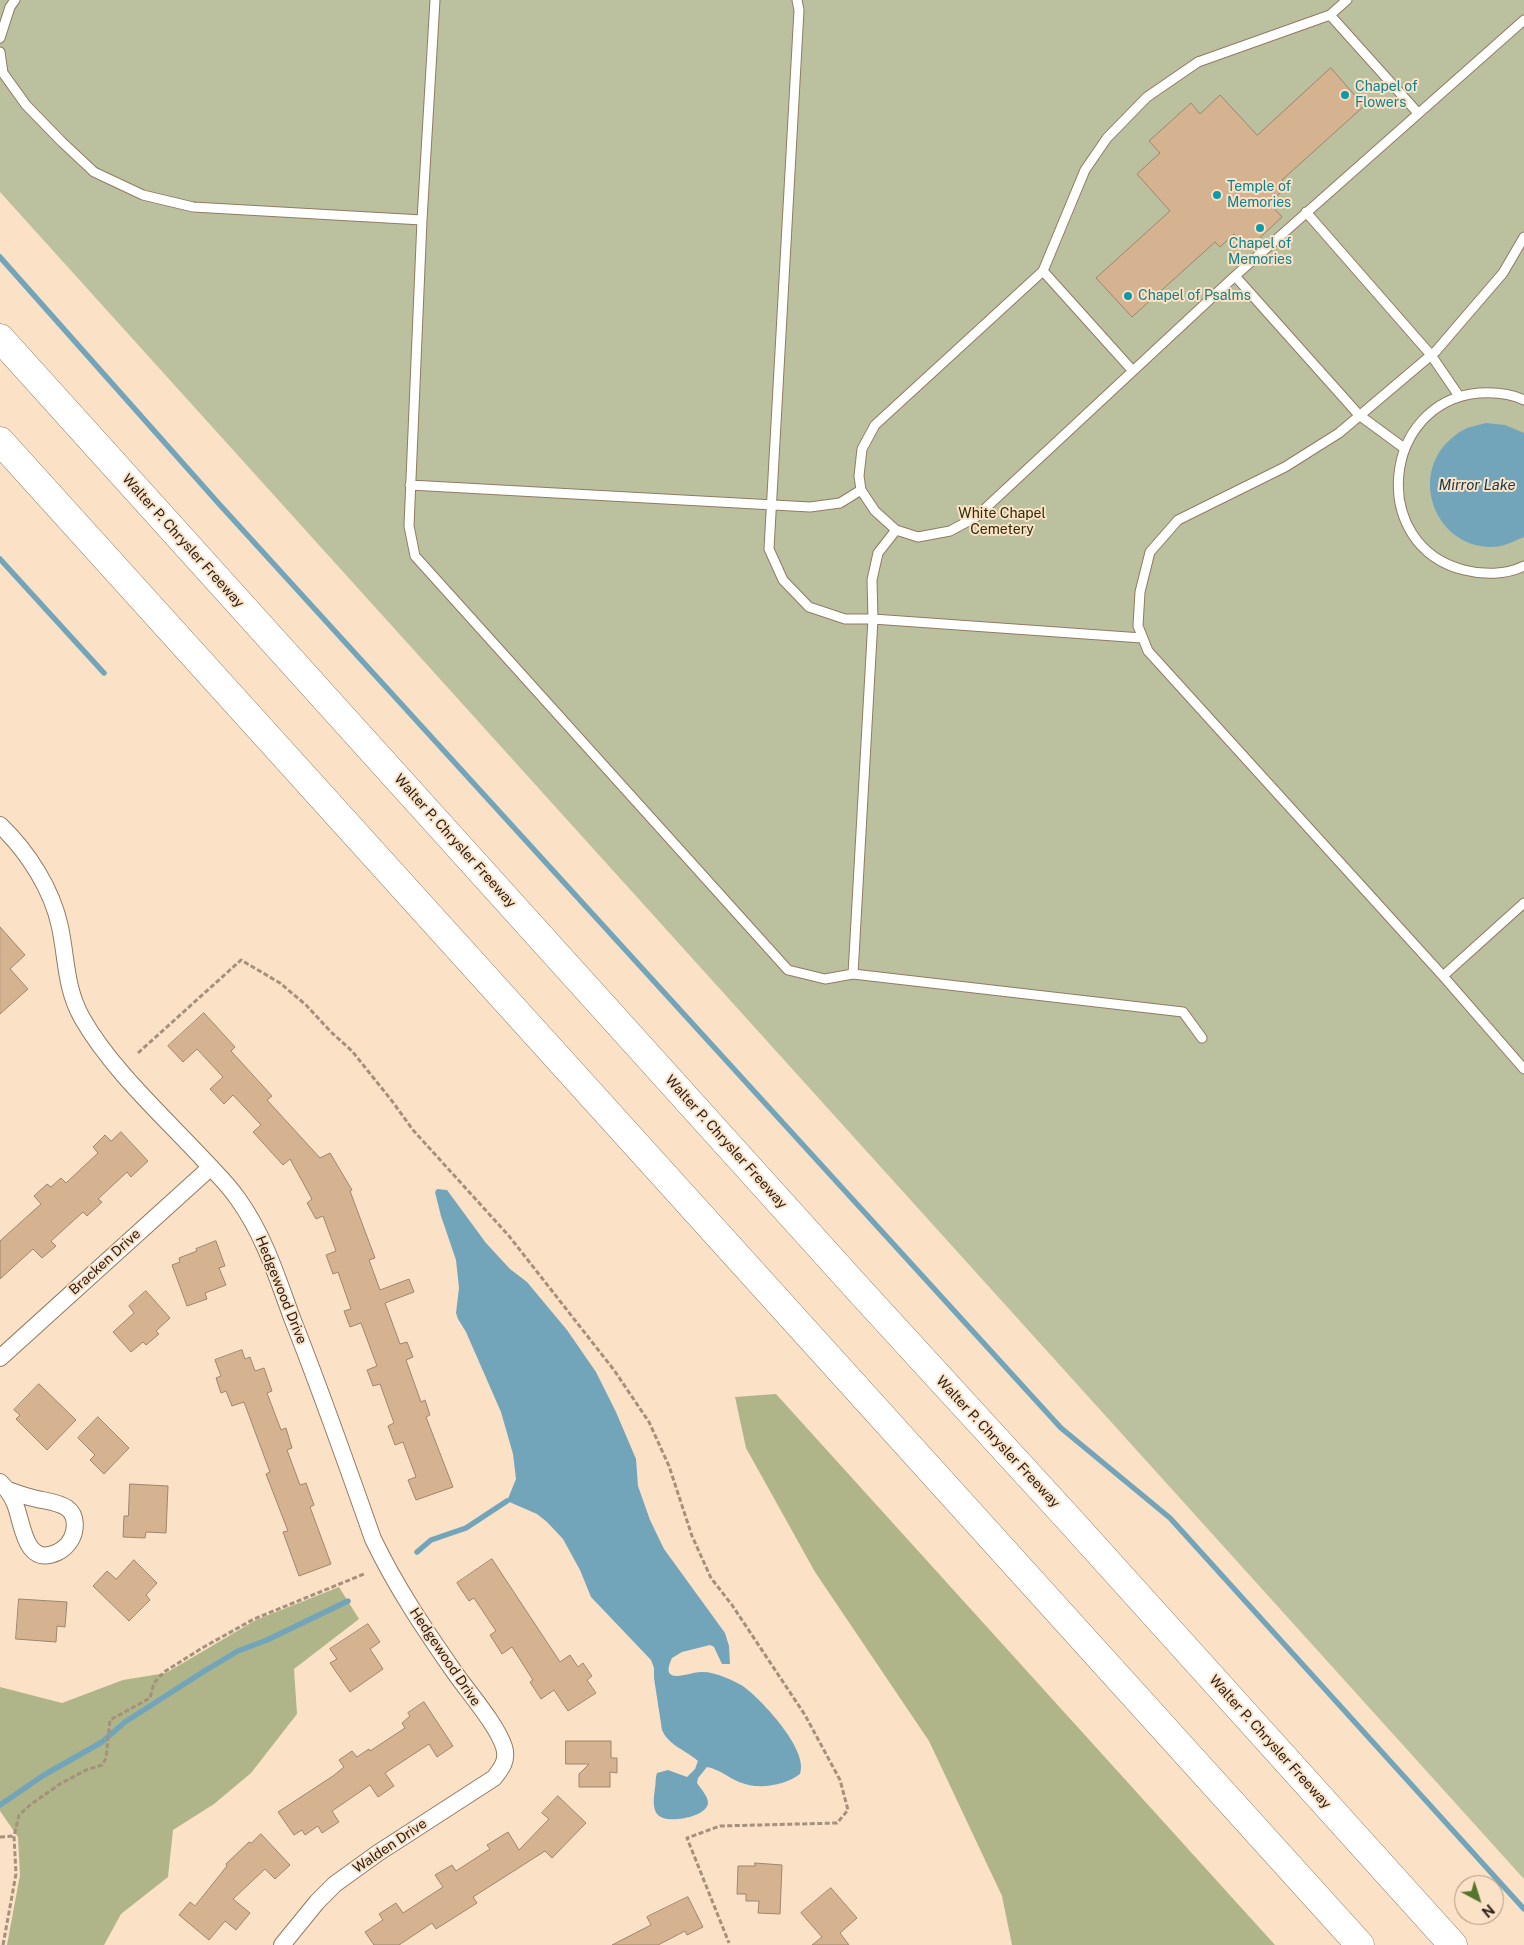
<!DOCTYPE html>
<style>
body{margin:0}
#map{position:relative;width:1524px;height:1945px;overflow:hidden;background:#fbe1c6;font-family:"Public Sans",sans-serif}
canvas{display:block}
.north{position:absolute;left:1454px;top:1875px;width:50px;height:50px;box-sizing:border-box;background:#fbe1c6;border:1px solid #a89480;border-radius:50%;rotate:140deg;font-size:14px;font-weight:700;line-height:20px;text-align:center;color:#2b2117}
.north::after{content:'';display:block;margin:auto;width:18px;height:22px;background:#56762d;clip-path:polygon(50% 0,100% 100%,50% 72%,0 100%)}
</style>
<div id="map">
<canvas width="1524" height="1945"></canvas>
<div class="north">N</div>
</div>
<script>
const c = document.querySelector('canvas').getContext('2d');
c.lineJoin = 'round';
function paint(path, color) {
  c.fillStyle = color;
  c.fill(path, 'evenodd');
}
function stroke(path, color, width, dash) {
  c.strokeStyle = color;
  c.lineWidth = width;
  c.lineCap = dash ? 'butt' : 'round';
  c.setLineDash(dash || []);
  c.stroke(path);
}
function write(font, color, halo, rows, align = 'center') {
  c.font = font + ' "Public Sans",sans-serif';
  c.lineWidth = 4;
  c.setLineDash([]);
  c.textBaseline = 'middle';
  c.strokeStyle = halo;
  c.fillStyle = color;
  for (const [text, x, y, turn = 0] of rows) {
    c.save();
    c.translate(x, y);
    c.rotate((+turn || 0) * Math.PI / 180);
    c.textAlign = isNaN(turn) ? turn : align;
    if (halo) c.strokeText(text, 0, 0);
    c.fillText(text, 0, 0);
    c.restore();
  }
}
paint(new Path2D(`
 M0,0H1524V1879L0,192Z`), '#bbc09f');
paint(new Path2D(`
 M776,1394L1275,1945H1012L1002,1896L929,1741L815,1572L746,1448L735,1397Z
 M339,1587L359,1619L294,1669L297,1714L251,1773L214,1804L173,1830L168,1877L121,1914L104,1945H7L20,1875L18,1837L0,1811V1687L62,1703L123,1680L166,1673L256,1620Z`), '#afb588');
paint(new Path2D(`
 M1486,423L1505,425L1524,433V537C1512,542 1501,548 1488,547C1438,544 1413,485 1443,447C1450,439 1458,432 1467,428C1473,426 1480,425 1486,423Z
 M437,1189L447,1190L486,1243L510,1269L527,1282L567,1330L596,1372L616,1412L636,1459L638,1486L650,1520L664,1549L725,1633L729,1646L730,1664H722L714,1647L710,1645L682,1652L672,1658C658,1688 691,1671 702,1672C710,1672 717,1674 724,1677C732,1680 741,1684 748,1690C765,1704 809,1751 800,1774C784,1786 758,1790 739,1782C729,1778 719,1769 707,1767L698,1778L697,1783C701,1789 708,1796 708,1803C707,1817 670,1823 661,1817C651,1812 654,1797 655,1788C656,1783 655,1778 657,1773L668,1770L687,1777L695,1769L698,1761C686,1750 669,1746 662,1730L654,1678V1668L651,1660L591,1597L580,1570L563,1539L547,1522L537,1514L507,1501L516,1479L513,1454L501,1412L466,1332L458,1319L456,1313L459,1288L456,1260L441,1216L435,1192Z`), '#73a5ba');
stroke(new Path2D(`
 M0,257L220,505L1061,1428L1170,1518L1524,1909
 M0,559L104,673
 M417,1552L431,1540L466,1528L507,1501
 M0,1805L44,1775L102,1742L125,1722L206,1670L238,1651L267,1640L348,1601`), '#73a5ba', 5.5);
const building = new Path2D(`
 M1331,68L1364,106L1282,180L1288,186L1269,203L1282,217L1248,249L1234,234L1220,247L1215,242L1132,317L1096,278L1170,211L1137,174L1160,153L1149,141L1191,103L1200,114L1220,95L1257,135Z
 M0,927L25,955L10,969L28,989L0,1014Z
 M204,1013L235,1047L231,1051L272,1096L267,1100L320,1158L330,1153L352,1190L350,1191L375,1258L369,1260L380,1290L409,1279L414,1292L385,1303L400,1344L407,1342L413,1357L406,1360L421,1402L425,1400L430,1415L426,1417L453,1487L416,1500L408,1480L416,1477L403,1442L395,1445L388,1426L394,1423L380,1384L373,1386L367,1370L377,1366L361,1323L350,1327L344,1311L351,1309L338,1272L333,1274L326,1255L336,1251L323,1216L316,1219L307,1203L312,1199L290,1159L283,1165L253,1132L261,1125L233,1095L224,1104L210,1089L223,1077L197,1049L183,1062L168,1046Z
 M121,1132L148,1161L131,1177L127,1172L98,1199L102,1202L87,1216L83,1212L51,1241L56,1246L42,1258L33,1249L0,1279V1241L41,1204L34,1196L47,1184L51,1187L61,1178L66,1183L98,1153L93,1147L105,1135L111,1141Z
 M216,1241L225,1266L219,1268L226,1285L205,1293L207,1299L187,1306L172,1265L180,1262L179,1258L197,1251L196,1249Z
 M146,1291L170,1318L156,1331L159,1334L146,1345L143,1342L131,1352L113,1332L134,1313L129,1306Z
 M242,1350L245,1359L250,1357L255,1371L264,1368L272,1391L267,1393L281,1430L286,1428L292,1448L287,1450L300,1485L306,1483L314,1505L310,1507L331,1564L299,1576L283,1532L288,1531L266,1474L270,1472L244,1402L232,1406L226,1391L221,1393L216,1378L221,1376L215,1360Z
 M39,1384L76,1420L47,1450L16,1419L20,1415L14,1410Z
 M98,1417L129,1448L104,1474L90,1460L95,1455L78,1438Z
 M130,1484L168,1486L166,1533L146,1532L145,1538L123,1537L124,1516H128Z
 M492,1559L560,1662L570,1655L578,1667L583,1663L592,1676L587,1680L596,1693L568,1711L554,1690L541,1699L530,1682L533,1680L512,1647L502,1654L490,1635L496,1631L474,1598L469,1601L457,1583Z
 M134,1560L157,1583L146,1595L150,1600L129,1621L93,1586L107,1571L116,1579Z
 M19,1599L67,1602L65,1627L57,1626L56,1642L16,1639Z
 M368,1624L380,1642L370,1649L383,1669L350,1692L330,1663L337,1659L330,1649Z
 M424,1702L453,1746L437,1757L429,1744L385,1773L394,1786L378,1797L370,1785L332,1811L339,1822L322,1833L318,1826L305,1835L302,1830L294,1835L278,1812L333,1776L344,1767L339,1760L352,1751L357,1757L369,1749L370,1751L405,1728L402,1723L410,1716L408,1713Z
 M566,1741H611V1758H617V1773L610,1772V1787H579V1774L589,1764H566Z
 M558,1796L586,1823L552,1858L545,1851L473,1897L477,1903L436,1929L432,1923L399,1945H374L365,1932L383,1920L379,1914L396,1903L403,1913L443,1887L435,1875L452,1865L456,1871L490,1849L487,1845L508,1832L519,1850L549,1819L542,1813Z
 M261,1834L290,1865L275,1879L265,1869L233,1899L250,1913L236,1930L225,1921L209,1940L179,1915L190,1902L195,1906L227,1866L226,1864L249,1842L251,1843Z
 M755,1863L782,1865L780,1914L758,1913L759,1901H746V1894H737L738,1866H755Z
 M831,1888L857,1918L840,1933L849,1945H812L822,1937L801,1913Z
 M688,1897L703,1927L687,1935L685,1931L658,1945H612L651,1925L647,1917Z`);
paint(building, '#d5b390');
stroke(building, '#9e866d', 1);
const lane = new Path2D(`
 M435,0L422,220L409,526L415,556L788,970L825,979L853,974L873,619L872,580L878,553L896,530
 M797,0L799,10L769,549L783,580L809,607L845,619H873L1142,638
 M1347,0L1330,15L1198,62L1147,97L1107,138L1085,170L1043,271L875,425L862,449L859,476L861,490L875,511L896,530L918,537L950,531L976,517L1235,276L1524,20
 M1330,15L1418,113
 M0,38L10,7L15,0
 M0,52L3,73L26,105L62,142L94,172L143,195L193,207L422,220
 M1306,212L1431,355L1459,396
 M1524,237L1503,273L1436,351L1339,433L1285,467L1178,520L1150,552L1140,592L1138,626L1148,651L1443,976L1524,1069
 M1043,271L1132,370
 M1235,276L1359,415L1404,448
 M1524,400C1510,393 1494,392 1479,393C1381,402 1368,546 1464,570C1483,575 1506,575 1524,566
 M410,485L810,507L840,503L861,490
 M853,974L1183,1012L1202,1038
 M1443,976L1524,903`);
const street = new Path2D(`
 M0,825C28,852 52,889 60,927C67,960 65,987 82,1018C111,1069 163,1116 203,1159C214,1171 228,1184 238,1199C264,1235 277,1277 292,1318C321,1391 347,1465 373,1539C396,1587 425,1630 455,1673C469,1693 497,1725 504,1747C508,1760 502,1768 494,1778L378,1853L335,1884L317,1902L282,1945
 M0,1358L211,1167
 M0,1482C7,1489 12,1495 15,1504C23,1523 24,1568 58,1552C66,1548 72,1540 74,1532C80,1502 52,1503 33,1498C25,1496 16,1493 8,1490`);
const highway = new Path2D(`
 M0,338L860,1291L1067,1517L1453,1945
 M0,441L1360,1945`);
stroke(lane, '#927a61', 11);
stroke(street, '#927a61', 18);
stroke(highway, '#927a61', 29);
stroke(new Path2D(`
 M138,1053L241,960L280,983L306,1005L331,1032L352,1051L392,1101L413,1130L509,1236L614,1370L649,1422L669,1466L692,1536L711,1578L732,1605L805,1715L840,1780L848,1810L837,1823L720,1826L687,1838L729,1943
 M0,1837L14,1836
 M3,1945L16,1874L14,1836L19,1815L30,1805L60,1784L86,1770L102,1765L106,1758L110,1720L150,1698L154,1683L164,1672L202,1648L254,1619L364,1574`), '#a4917d', 3, [5, 2.5]);
stroke(lane, '#fff', 9);
stroke(street, '#fff', 16);
stroke(highway, '#fff', 28);
for (const [x, y, r, color] of [
 [1345,95,5,"#0f9aa8"],
 [1217,195,5,"#0f9aa8"],
 [1260,228,5,"#0f9aa8"],
 [1128,296,5,"#0f9aa8"]
]) {
  const dot = new Path2D();
  dot.arc(x, y, r, 0, 2 * Math.PI);
  c.fillStyle = color;
  c.fill(dot);
  stroke(dot, '#fbe1c6', 2);
}
write('14px', '#0d838f', '#fbe1c6', [
 ["Chapel of",1355,87],
 ["Flowers",1355,103],
 ["Temple of",1227,187],
 ["Memories",1227,203],
 ["Chapel of",1260,244,"center"],
 ["Memories",1260,260,"center"],
 ["Chapel of Psalms",1138,296]
], 'left');
write('14px', '#2a2e09', '#fbe1c6', [
 ["White Chapel",1002,514],
 ["Cemetery",1002,530]
]);
write('14px', '#2b2117', '#fbe1c6', [
 ["Walter P. Chrysler Freeway",183,541,48],
 ["Walter P. Chrysler Freeway",455,841,48],
 ["Walter P. Chrysler Freeway",726,1142,48],
 ["Bracken Drive",105,1262,-42],
 ["Hedgewood Drive",281,1290,68],
 ["Walter P. Chrysler Freeway",998,1442,47],
 ["Hedgewood Drive",445,1657,56],
 ["Walter P. Chrysler Freeway",1270,1742,48],
 ["Walden Drive",390,1846,-34]
]);
write('italic 15px', '#103c4d', '#fbe1c6', [
 ["Mirror Lake",1477,485]
]);
</script>
